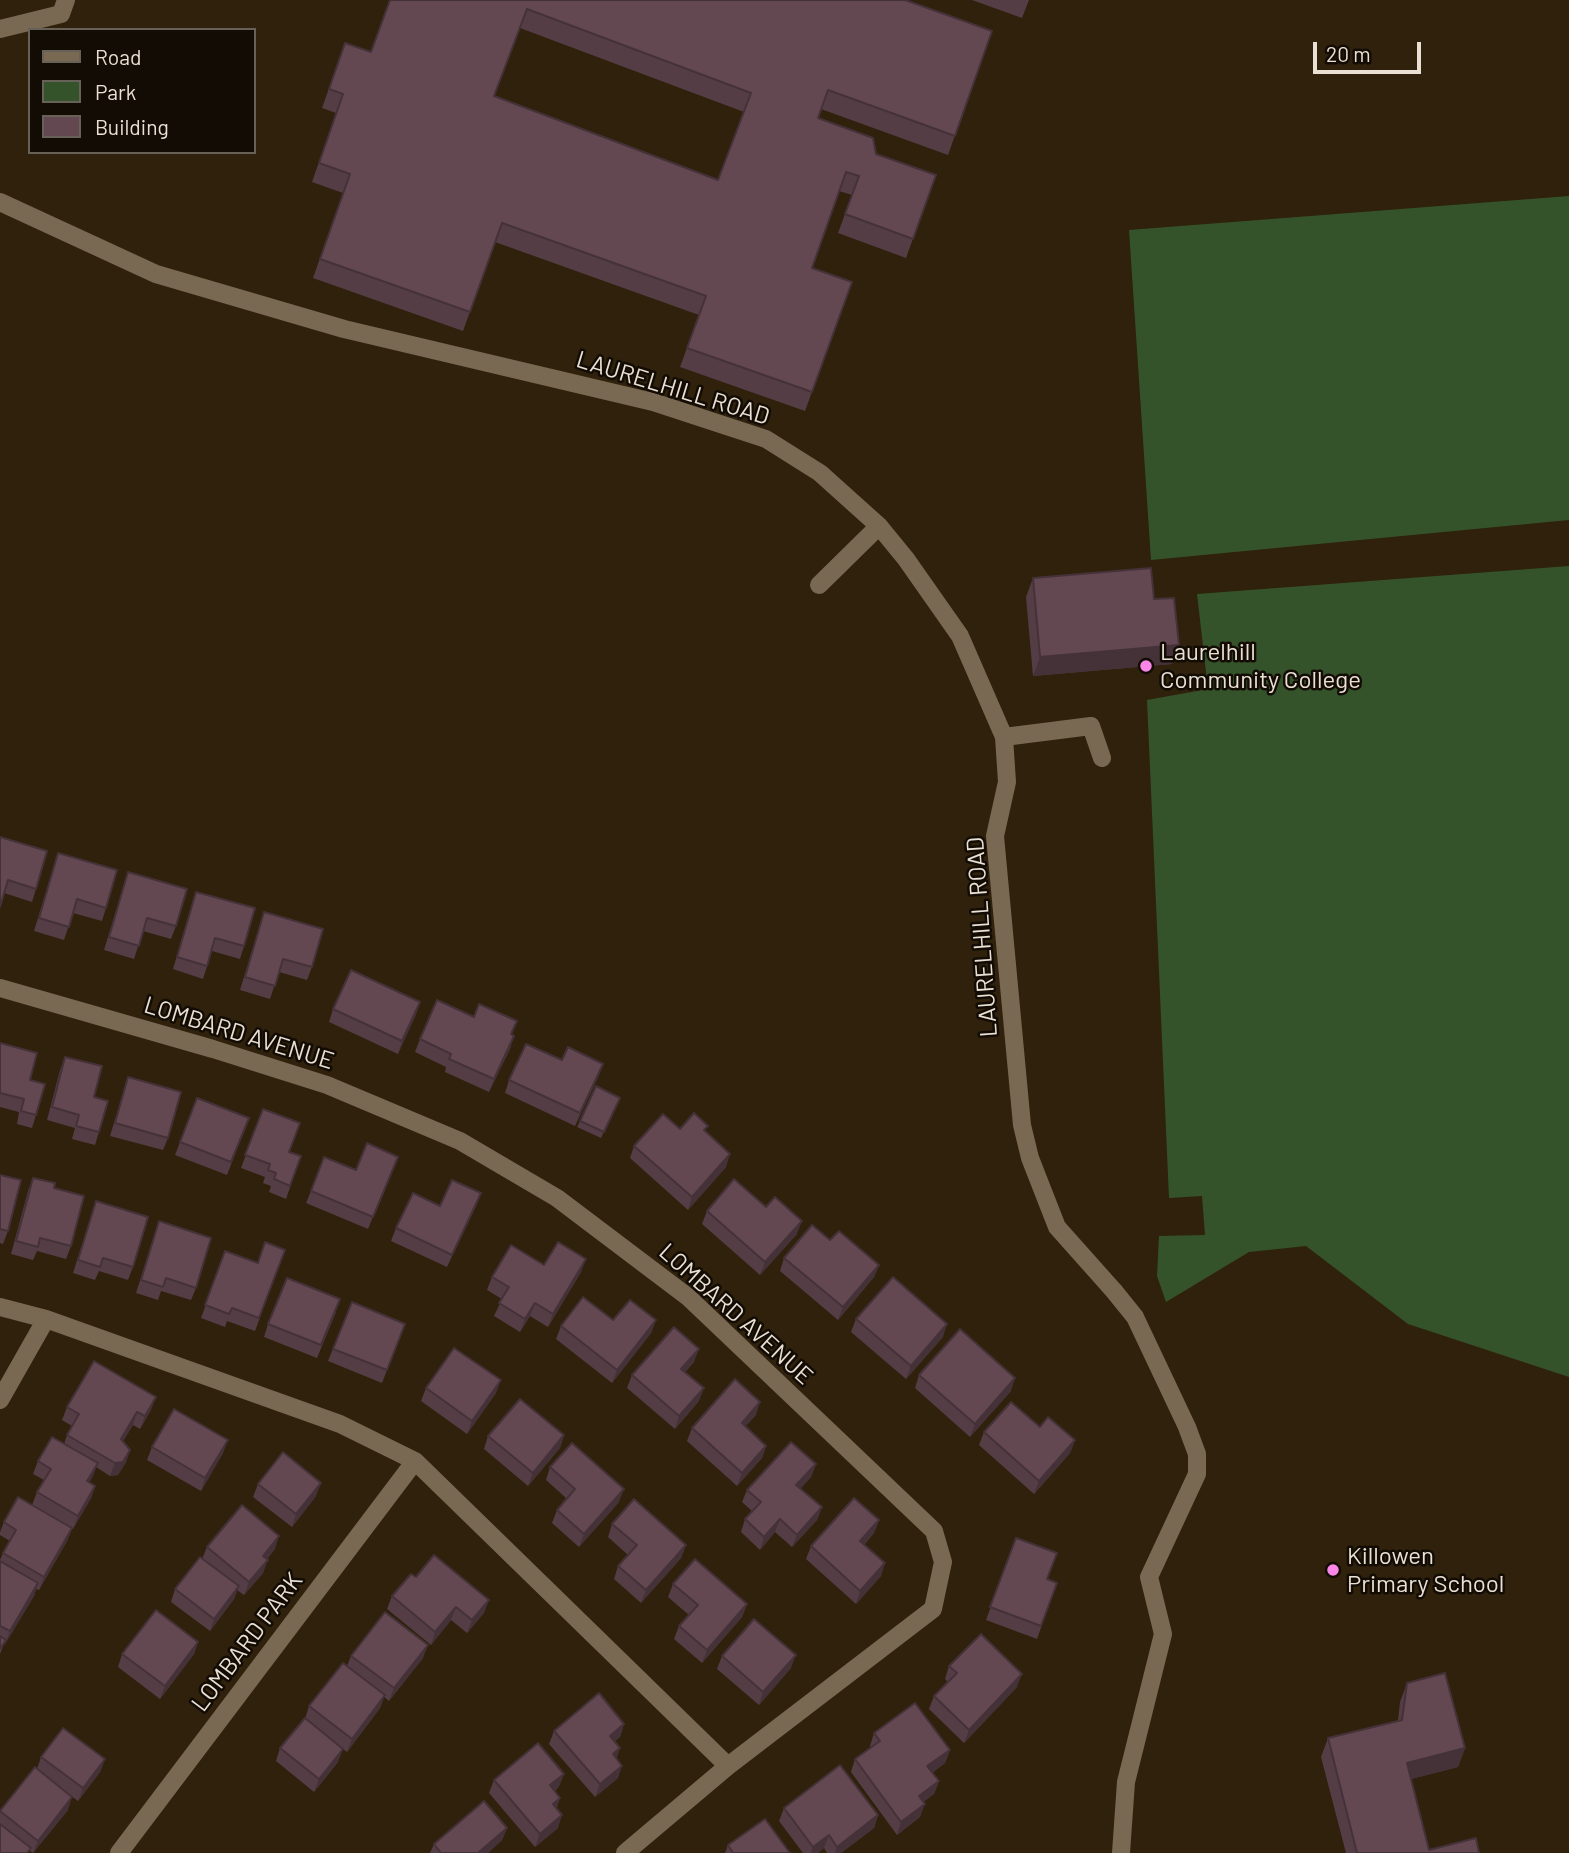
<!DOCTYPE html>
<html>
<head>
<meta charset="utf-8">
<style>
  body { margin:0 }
  #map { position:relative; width:1569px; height:1853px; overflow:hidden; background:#2f210c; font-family:Barlow,sans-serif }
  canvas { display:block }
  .legend { position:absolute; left:28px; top:28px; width:228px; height:126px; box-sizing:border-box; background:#120c05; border:2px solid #686158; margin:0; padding:9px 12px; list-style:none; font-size:21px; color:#eae0d4 }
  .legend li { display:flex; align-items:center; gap:14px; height:35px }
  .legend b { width:35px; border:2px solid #686158 }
  .scale { position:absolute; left:1313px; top:42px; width:108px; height:32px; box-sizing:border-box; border:4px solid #eae0d4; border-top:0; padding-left:9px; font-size:21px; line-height:24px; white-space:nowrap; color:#eae0d4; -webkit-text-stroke:5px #120c05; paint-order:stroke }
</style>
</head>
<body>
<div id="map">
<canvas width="1569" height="1853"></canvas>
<ul class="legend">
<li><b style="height:9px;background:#796952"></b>Road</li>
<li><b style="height:19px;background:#35532a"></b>Park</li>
<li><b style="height:19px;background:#634751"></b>Building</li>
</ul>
<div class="scale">20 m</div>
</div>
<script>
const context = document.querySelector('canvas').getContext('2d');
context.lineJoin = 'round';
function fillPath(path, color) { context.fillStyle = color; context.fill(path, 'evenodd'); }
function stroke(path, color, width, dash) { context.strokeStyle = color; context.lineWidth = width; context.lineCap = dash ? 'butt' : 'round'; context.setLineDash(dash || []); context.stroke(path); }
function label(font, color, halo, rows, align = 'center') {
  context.font = font + ' Barlow,sans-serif'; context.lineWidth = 5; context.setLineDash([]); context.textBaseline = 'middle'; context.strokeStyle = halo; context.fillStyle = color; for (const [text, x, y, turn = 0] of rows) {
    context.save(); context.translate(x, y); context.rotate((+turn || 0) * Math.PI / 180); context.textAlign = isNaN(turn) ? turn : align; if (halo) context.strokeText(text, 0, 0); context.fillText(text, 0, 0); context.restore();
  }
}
fillPath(new Path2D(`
  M1569,196V520L1151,560L1129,230Z
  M1569,566V1377L1408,1324L1306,1246L1249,1252L1166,1302L1157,1276L1159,1236L1205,1235L1202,1196L1169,1198L1147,700L1208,689L1197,594Z`), '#35532a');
stroke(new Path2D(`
  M0,29L61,14L66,0
  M819,585L879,526
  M1004,737L1091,726L1102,758
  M1114,1291L1135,1317L1187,1427L1197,1454V1474L1149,1577L1163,1634L1126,1782L1121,1853`), '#796952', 18);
stroke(new Path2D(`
  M0,202L156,274L344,329L653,402L766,439L820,473L879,526L906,559L960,636L1004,737L1007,782L995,836L1022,1125L1030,1158L1057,1227L1114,1291
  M0,988L213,1049L327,1085L460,1141L557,1198L688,1297L934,1531L943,1562L933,1609L728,1766L625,1853
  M0,1307L46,1319L340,1424L415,1461L728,1766
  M0,1400L46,1319
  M119,1853L415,1461`), '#796952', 18);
fillPath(new Path2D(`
  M390,0L992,31L948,155L821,109L818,118L876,154L936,175L906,258L838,233L852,195L839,191L812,268L852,282L805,411L680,367L699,315L495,242L463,331L313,278L343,193L312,182L336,113L322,108L345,43L371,52ZM520,28L744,112L718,180L494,97Z
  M972,0H1029L1022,18Z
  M1033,578L1154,599L1179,645L1172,664L1033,676L1026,597Z
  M0,837L36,889L32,902L4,893Z
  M58,853L106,908L102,921L73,913L64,940L34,931Z
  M128,872L176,926L171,939L143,931L134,959L104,950Z
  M196,892L244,946L240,959L212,951L203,979L173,969Z
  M264,912L312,967L307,980L279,972L270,999L240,990Z
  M420,1002L398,1054L329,1022L333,1009Z
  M512,1035L510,1049L489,1092L445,1072L446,1067L415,1052L420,1039Z
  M0,1043L36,1115L32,1128L17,1124L19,1112L0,1107Z
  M65,1057L94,1097L99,1132L95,1145L72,1139L75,1128L47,1120L60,1070Z
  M603,1064L598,1077L575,1126L505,1093L509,1080Z
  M128,1077L168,1138L163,1150L110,1136Z
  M197,1098L249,1118L227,1175L175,1155Z
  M617,1104L601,1138L577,1127L580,1121Z
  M263,1109L289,1152L301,1156L286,1199L269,1192L271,1186L263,1183L265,1177L241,1168Z
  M680,1129L706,1132L726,1167L688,1210L630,1158L634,1146Z
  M393,1169L368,1229L306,1203L311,1191L356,1170Z
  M0,1175L8,1231L3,1244L0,1243Z
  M33,1178L54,1188L71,1246L66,1259L37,1251L33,1260L11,1254L28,1191Z
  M481,1193L476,1206L447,1267L391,1241L396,1228L440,1206Z
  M96,1201L133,1267L128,1280L99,1271L95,1280L73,1273Z
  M766,1207L797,1234L760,1275L702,1224L707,1211Z
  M159,1221L196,1288L191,1300L161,1291L158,1300L136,1293Z
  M830,1240L879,1265L874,1277L838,1320L780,1271L784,1258Z
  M285,1250L255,1331L227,1321L225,1327L201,1318L225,1251L258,1263Z
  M544,1265L581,1272L548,1327L530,1316L520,1332L494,1316L502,1299L487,1290L492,1277Z
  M352,1302L405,1324L382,1383L328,1361Z
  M336,1312L317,1358L264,1337L268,1324Z
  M856,1319L943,1337L906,1379L851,1332Z
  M656,1320L651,1333L612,1383L556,1339L561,1326Z
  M694,1362L685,1372L699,1401L675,1429L627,1388L632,1375Z
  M919,1375L1011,1391L970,1437L915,1388Z
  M426,1388L496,1393L467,1434L421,1401Z
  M67,1407L151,1410L140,1429L133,1425L123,1441L130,1450L126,1462L118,1475L110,1476L96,1467L89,1482L95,1486L91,1498L73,1529H72L67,1541L39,1590L36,1589L34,1596L5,1644H4L0,1654V1560L3,1553L10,1541L0,1535V1532L4,1522L32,1505L37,1492L44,1480L33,1474L38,1461L64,1444L67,1435L72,1426L62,1420Z
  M756,1415L745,1426L766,1446L762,1458L737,1486L687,1441L692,1428Z
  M1040,1427L1075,1440L1070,1453L1034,1494L979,1445L984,1432Z
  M564,1435L560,1448L528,1486L484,1449L488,1436Z
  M152,1447L223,1453L201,1491L147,1460Z
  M816,1464L811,1477L800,1489L822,1507L817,1520L792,1547L775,1532L760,1550L741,1532L745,1519L752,1511L742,1502L747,1490Z
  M550,1467L619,1502L579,1547L552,1523L557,1510L566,1498L546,1480Z
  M258,1484L316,1496L292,1527L253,1497Z
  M879,1520L874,1533L864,1545L881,1576L856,1604L806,1559L811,1546Z
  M612,1524L686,1545L681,1558L641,1603L614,1579L618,1566L628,1555L608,1537Z
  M1016,1538L1047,1579L1057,1583L1037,1639L986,1620Z
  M207,1547L275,1549L267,1559L263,1573L244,1595L237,1590L234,1599L210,1631L171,1602L175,1589L202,1559Z
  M673,1584L747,1604L742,1617L702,1663L674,1639L679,1626L689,1615L668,1597Z
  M392,1596L484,1613L467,1633L451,1620L431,1645L387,1609Z
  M198,1642L194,1654L160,1699L118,1667L122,1654Z
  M351,1656L423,1658L389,1701L384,1697L380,1708L347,1752L339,1746L338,1762L314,1792L276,1761L280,1748L305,1719L309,1706L347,1666Z
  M722,1656L791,1668L759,1705L717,1669Z
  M949,1666L1017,1687L964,1743L929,1709L934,1696L948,1682L945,1679Z
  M1407,1683L1465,1748L1458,1767L1411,1779L1429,1850L1479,1853H1346L1321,1757L1328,1738L1398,1721L1400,1702Z
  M624,1724L620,1737L615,1741L618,1778L595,1797L549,1744L554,1731Z
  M874,1733L950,1750L945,1763L932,1773L939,1781L934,1794L923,1802L920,1817L897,1835L851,1772L855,1759L871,1748L870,1746Z
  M41,1757L105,1759L100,1772L78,1801L66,1792L68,1810L33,1853L30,1851L0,1853V1811L37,1769Z
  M564,1774L559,1786L555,1791L558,1828L535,1847L489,1793L494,1780Z
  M784,1808L878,1815L874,1828L841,1853H827L824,1848L818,1853H803L779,1821Z
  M507,1828L502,1840L488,1853H430L434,1844Z
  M728,1845L790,1853H725Z`), '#553d46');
fillPath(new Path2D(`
  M1179,645L1172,664L1033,676L1040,657Z
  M420,1002L416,1015L398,1054L402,1041Z
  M514,1036L510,1049L489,1092L494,1079Z
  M603,1064L598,1077L575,1126L580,1113Z
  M730,1154L726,1167L688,1210L692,1197Z
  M481,1193L476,1206L447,1267L452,1255Z
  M802,1221L797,1234L760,1275L765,1262Z
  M586,1259L581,1272L548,1327L553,1314Z
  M879,1265L874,1277L838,1320L843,1307Z
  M535,1303L530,1316L520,1332L525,1319Z
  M656,1320L651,1333L612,1383L617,1370Z
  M947,1324L943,1337L906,1379L911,1366Z
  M699,1349L694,1362L677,1382L681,1369Z
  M1015,1378L1011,1391L970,1437L975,1424Z
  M501,1380L496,1393L467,1434L472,1421Z
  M704,1388L699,1401L675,1429L679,1416Z
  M156,1397L151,1410L140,1429L145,1416Z
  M760,1402L756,1415L737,1436L742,1423Z
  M137,1412L133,1425L117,1451L121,1439Z
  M564,1435L560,1448L528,1486L533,1473Z
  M228,1440L223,1453L201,1491L205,1478Z
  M1075,1440L1070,1453L1034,1494L1039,1481Z
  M766,1446L762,1458L737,1486L742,1473Z
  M130,1450L126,1462L118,1475L110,1476L115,1463Z
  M98,1463L93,1476L83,1494L87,1481Z
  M816,1464L811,1477L792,1498L796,1485Z
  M321,1483L316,1496L292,1527L296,1514Z
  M95,1486L91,1498L73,1529L78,1516Z
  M624,1489L619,1502L579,1547L584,1534Z
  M822,1507L817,1520L792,1547L797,1535Z
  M780,1519L775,1532L760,1550L764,1537Z
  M879,1520L874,1533L855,1554L860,1541Z
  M72,1528L67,1541L39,1590L44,1577Z
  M279,1536L275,1549L259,1569L263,1556Z
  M686,1545L681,1558L641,1603L646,1590Z
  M268,1560L263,1573L244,1595L249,1582Z
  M885,1563L881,1576L856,1604L860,1591Z
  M38,1583L34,1596L5,1644L10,1631Z
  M239,1586L234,1599L210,1631L214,1619Z
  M489,1600L484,1613L467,1633L472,1620Z
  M747,1604L742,1617L702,1663L707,1650Z
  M456,1607L451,1620L431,1645L435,1632Z
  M198,1642L194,1654L160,1699L165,1686Z
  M428,1645L423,1658L389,1701L394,1688Z
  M796,1655L791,1668L759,1705L763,1692Z
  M1022,1674L1017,1687L964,1743L969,1730Z
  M385,1695L380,1708L347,1752L352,1739Z
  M624,1724L620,1737L606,1749L610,1736Z
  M620,1748L616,1761L613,1754Z
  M1465,1748L1458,1767L1400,1782L1407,1763Z
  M343,1749L338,1762L314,1792L319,1779Z
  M950,1750L945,1763L923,1779L927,1766Z
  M105,1759L100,1772L78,1801L83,1788Z
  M622,1766L618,1778L595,1797L600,1784Z
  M564,1774L559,1786L546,1798L550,1785Z
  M939,1781L934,1794L914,1809L919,1796Z
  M72,1797L68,1810L33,1853L38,1841Z
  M560,1798L556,1811L553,1804Z
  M925,1804L920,1817L897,1835L901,1822Z
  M562,1815L558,1828L535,1847L540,1834Z
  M878,1815L874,1828L841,1853H835L837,1847Z
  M507,1828L502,1840L488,1853H478Z
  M829,1835L824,1848L818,1853H811L813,1847Z`), '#453239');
const building = new Path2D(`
  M390,0H905L992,31L955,136L828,90L818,118L873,138L876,154L936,175L913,239L845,214L859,176L846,172L812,268L852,282L812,392L687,348L706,296L502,223L470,312L320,259L350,174L319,163L343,94L329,89L345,43L371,52ZM527,9L751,93L718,180L494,96Z
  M1151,568L1154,599L1174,598L1179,645L1040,657L1033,578Z
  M0,837L47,851L36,889L8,880L0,907Z
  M58,853L117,870L106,908L77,899L69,927L39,918Z
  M128,872L187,889L176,926L147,918L139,946L109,937Z
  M196,892L255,908L244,946L215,938L207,966L177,957Z
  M264,912L323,929L312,967L283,959L275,986L245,977Z
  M351,970L420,1002L402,1041L333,1009Z
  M437,1000L474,1017L479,1004L517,1021L511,1034L514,1036L494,1079L449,1059L451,1054L420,1039Z
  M0,1043L37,1053L30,1080L45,1084L36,1115L21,1111L24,1099L0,1093Z
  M526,1044L562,1060L568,1047L603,1064L580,1113L509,1080Z
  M65,1057L102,1066L94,1097L108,1101L99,1132L76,1126L79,1115L52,1107Z
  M128,1077L181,1092L168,1138L115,1123Z
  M596,1086L620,1098L604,1132L580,1121Z
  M197,1098L249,1118L231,1162L180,1142Z
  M263,1109L300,1123L289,1152L301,1156L290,1186L274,1179L276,1173L268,1170L270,1164L245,1155Z
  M694,1113L708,1126L704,1130L730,1154L692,1197L634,1146L663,1114L680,1129Z
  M367,1143L398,1157L373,1217L311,1191L324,1157L356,1170Z
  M0,1175L21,1180L8,1231L0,1229Z
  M33,1178L55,1183L54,1188L84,1196L71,1246L40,1238L38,1247L16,1241Z
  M734,1179L766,1207L775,1197L802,1221L765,1262L707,1211Z
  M452,1180L481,1193L452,1255L396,1228L413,1193L440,1206Z
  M96,1201L148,1217L133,1267L103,1258L100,1267L78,1260Z
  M159,1221L211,1238L196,1288L166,1278L163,1287L141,1280Z
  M812,1225L830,1240L839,1231L879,1265L843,1307L784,1258Z
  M265,1242L285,1250L259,1318L232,1308L229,1314L205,1305L225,1251L258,1263Z
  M558,1242L586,1259L553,1314L535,1303L525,1319L499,1303L509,1287L492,1277L511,1245L544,1265Z
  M893,1277L947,1324L911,1366L856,1319Z
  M287,1278L340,1299L321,1345L268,1324Z
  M583,1297L613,1320L630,1300L656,1320L617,1370L561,1326Z
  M352,1302L405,1324L387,1370L333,1349Z
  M674,1327L699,1349L681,1369L704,1388L679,1416L632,1375Z
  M960,1329L1015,1378L975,1424L919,1375Z
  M454,1348L501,1380L472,1421L426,1388Z
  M94,1361L156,1397L145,1416L137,1412L121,1439L130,1450L123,1462L115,1463L67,1435L79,1414L67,1407Z
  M735,1379L760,1402L742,1423L766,1446L742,1473L692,1428Z
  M520,1399L564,1435L533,1473L488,1436Z
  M1011,1402L1040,1427L1048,1417L1075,1440L1039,1481L984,1432Z
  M174,1409L228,1440L205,1478L152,1447Z
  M52,1437L98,1463L87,1481L95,1486L78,1516L37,1492L51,1469L38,1461Z
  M791,1442L816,1464L796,1485L822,1507L797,1535L780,1519L764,1537L745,1519L761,1502L747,1490Z
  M572,1443L624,1489L584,1534L557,1510L575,1489L550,1467Z
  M283,1452L321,1483L296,1514L258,1484Z
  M18,1497L72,1528L44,1577L3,1553L16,1530L4,1522Z
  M854,1498L879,1520L860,1541L885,1563L860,1591L811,1546Z
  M634,1499L686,1545L646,1590L618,1566L637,1545L612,1524Z
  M242,1505L279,1536L263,1556L268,1560L249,1582L207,1547Z
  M1016,1538L1057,1553L1047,1579L1057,1583L1041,1626L990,1607Z
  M434,1555L489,1600L472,1620L456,1607L435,1632L392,1596L411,1574L416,1577Z
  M200,1557L239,1586L214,1619L175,1589Z
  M695,1559L747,1604L707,1650L679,1626L698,1605L673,1584Z
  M0,1561L38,1583L10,1631L0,1626Z
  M156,1610L198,1642L165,1686L122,1654Z
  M385,1612L428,1645L394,1688L351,1656Z
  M754,1619L796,1655L763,1692L722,1656Z
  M981,1634L1022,1674L969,1730L934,1696L957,1673L949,1666Z
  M0,1636L6,1640L0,1649Z
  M343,1663L385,1695L352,1739L309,1706Z
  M1445,1673L1465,1748L1407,1763L1429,1850L1476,1838L1479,1853H1357L1328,1738L1402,1720L1407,1683Z
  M599,1693L624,1724L610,1736L620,1748L613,1754L622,1766L600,1784L554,1731Z
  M915,1703L950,1750L927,1766L939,1781L919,1796L925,1804L901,1822L855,1759L880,1741L874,1733Z
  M305,1718L343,1749L319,1779L280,1748Z
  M63,1728L105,1759L83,1788L41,1757Z
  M538,1743L564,1774L550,1785L560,1798L553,1804L562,1815L540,1834L494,1780Z
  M840,1765L878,1815L837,1847L829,1835L813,1847L784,1808Z
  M35,1767L72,1797L38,1841L0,1811Z
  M484,1801L507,1828L479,1852L480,1853H441L434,1844Z
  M765,1819L790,1853H733L728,1845Z
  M0,1824L31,1848L27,1853H0Z`);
fillPath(building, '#634751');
stroke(building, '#453239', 2);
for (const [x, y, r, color] of [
  [1146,666,7,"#fa87e7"],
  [1333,1570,7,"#fa87e7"]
]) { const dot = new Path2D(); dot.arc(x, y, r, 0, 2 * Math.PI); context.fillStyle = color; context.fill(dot); stroke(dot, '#120c05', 2.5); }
label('24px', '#eae0d4', '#120c05', [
  ["LAURELHILL ROAD",673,388,17],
  ["LAURELHILL ROAD",982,937,-94],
  ["LOMBARD AVENUE",239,1033,17],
  ["LOMBARD AVENUE",736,1314,42],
  ["LOMBARD PARK",247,1642,-53]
]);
label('24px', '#eae0d4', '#120c05', [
  ["Laurelhill",1160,652],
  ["Community College",1160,680],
  ["Killowen",1347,1556],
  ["Primary School",1347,1584]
], 'left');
</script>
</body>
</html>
